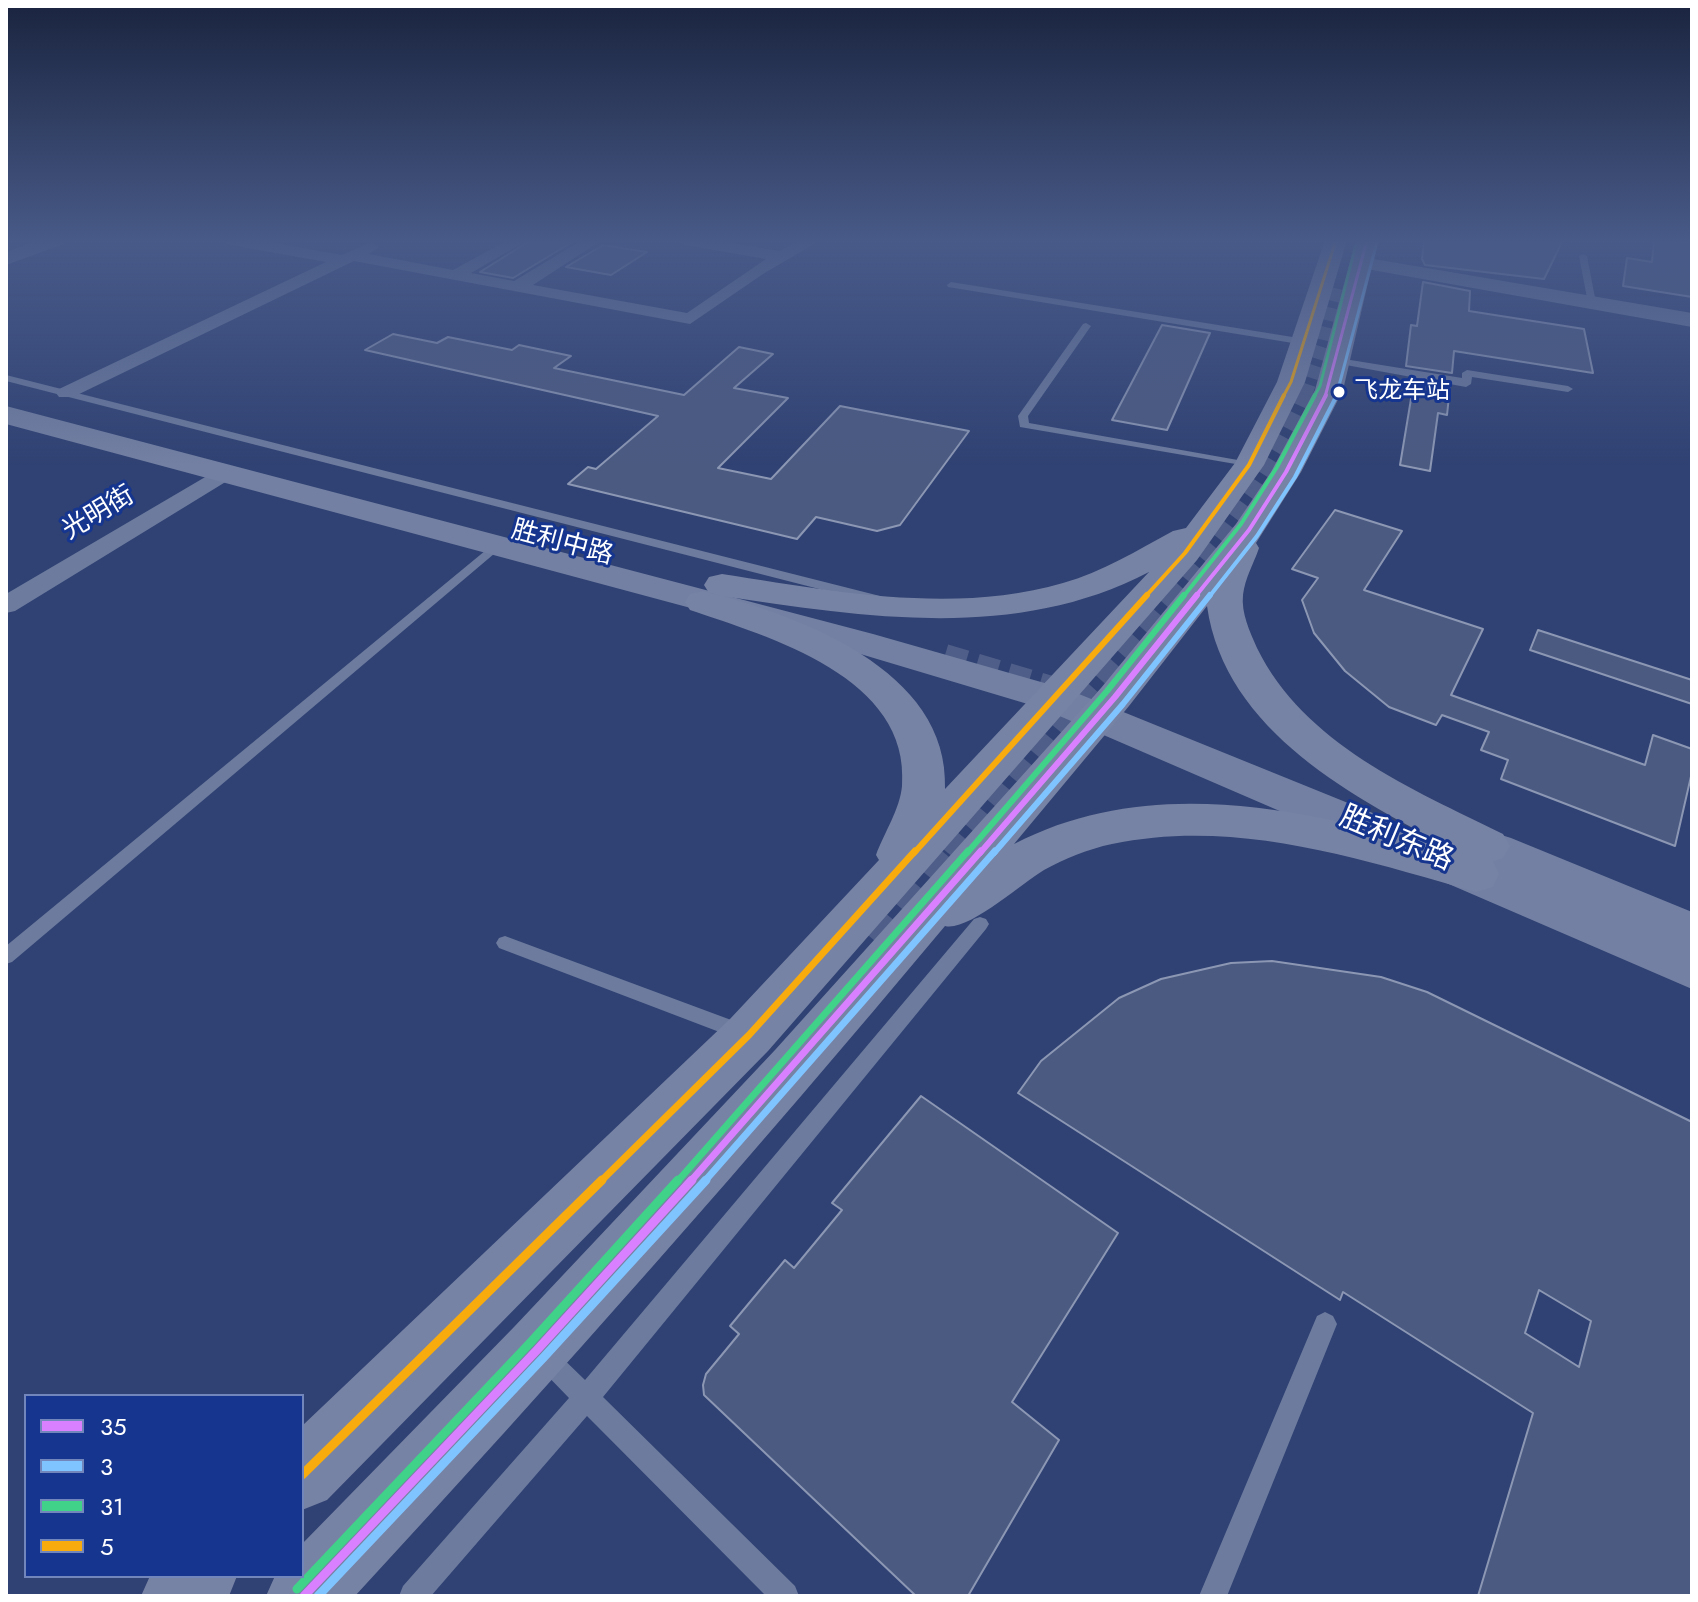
<!DOCTYPE html>
<html>
<head>
<meta charset="utf-8">
<style>
  body { margin:0 }
  #map { position:relative; width:1698px; height:1602px; overflow:hidden; background:#304273; font-family:Jost,sans-serif }
  canvas { display:block }
  .frame { position:absolute; inset:0; border:8px solid #fff; pointer-events:none }
  .legend { position:absolute; left:24px; top:1394px; width:280px; height:184px; box-sizing:border-box; background:#15358e; border:2px solid #7386bb; margin:0; padding:10px 14px; list-style:none; font-size:24px; color:#fff }
  .legend li { display:flex; align-items:center; gap:16px; height:40px }
  .legend b { width:40px; border:2px solid #7386bb }
</style>
</head>
<body>
<div id="map">
<canvas width="1698" height="1602"></canvas>
<div class="frame"></div>
<ul class="legend">
<li><b style="height:10px;background:#d880ff"></b>35</li>
<li><b style="height:10px;background:#80c4ff"></b>3</li>
<li><b style="height:10px;background:#40d288"></b>31</li>
<li><b style="height:10px;background:#f8ab0d"></b>5</li>
</ul>
</div>
<script>
const context = document.querySelector('canvas').getContext('2d');
context.lineJoin = 'round';
function fillPath(path, color) { context.fillStyle = color; context.fill(path, 'evenodd'); }
function stroke(path, color, width, dash) { context.strokeStyle = color; context.lineWidth = width; context.lineCap = dash ? 'butt' : 'round'; context.setLineDash(dash || []); context.stroke(path); }
function label(font, color, halo, rows, align = 'center') {
  context.font = font + ' Jost,"Noto Sans SC",sans-serif'; context.lineWidth = 6; context.setLineDash([]); context.textBaseline = 'middle'; context.strokeStyle = halo; context.fillStyle = color; for (const [text, x, y, turn = 0] of rows) {
    context.save(); context.translate(x, y); context.rotate((+turn || 0) * Math.PI / 180); context.textAlign = isNaN(turn) ? turn : align; if (halo) context.strokeText(text, 0, 0); context.fillText(text, 0, 0); context.restore();
  }
}
const building = new Path2D(`
  M531,240L574,241L513,278L480,272Z
  M1424,240H1563L1544,279L1425,265L1422,259Z
  M1654,240L1692,243V297L1623,286L1627,258L1652,262Z
  M603,245L647,252L611,275L566,267Z
  M1423,282L1470,291L1469,311L1584,329L1593,373L1454,351L1452,373L1406,366L1411,325L1417,326Z
  M1162,325L1210,333L1167,430L1112,420Z
  M393,334L437,343L448,337L512,350L519,345L571,356L554,368L684,395L739,347L773,354L734,388L788,398L718,468L771,479L840,406L969,431L900,525L877,531L816,517L797,539L568,484L588,467L596,469L658,416L365,350Z
  M1414,381L1450,387L1447,415L1438,413L1430,471L1400,465Z
  M1335,510L1402,531L1364,590L1483,629L1451,695L1645,765L1653,735L1692,749V772L1675,846L1501,779L1508,760L1481,750L1489,732L1442,715L1436,725L1389,707L1345,671L1314,633L1302,600L1318,578L1292,569Z
  M1538,630L1692,680V704L1530,650Z
  M1272,961L1381,977L1427,992L1692,1122V1596H1478L1533,1413L1343,1292L1340,1300L1018,1093L1041,1061L1119,998L1161,979L1231,963ZM1539,1290L1591,1321L1579,1367L1525,1333Z
  M921,1096L1118,1233L1012,1402L1059,1440L968,1596H916L704,1395L703,1385L706,1374L739,1334L730,1326L785,1260L794,1268L842,1210L832,1203Z`);
fillPath(building, '#4b5a81');
stroke(building, '#8c97b4', 2);
stroke(new Path2D(`
  M1305,397L1322,346L1336,287`), '#4f5e88', 13, [13, 7]);
stroke(new Path2D(`
  M1167,597C1221,536 1274,471 1306,395`), '#4f5e88', 17, [17, 9]);
stroke(new Path2D(`
  M945,655L1055,688
  M948,853L1078,697L1169,595`), '#4f5e88', 22, [22, 11]);
stroke(new Path2D(`
  M875,941L950,851`), '#4f5e88', 28, [28, 14]);
fillPath(new Path2D(`
  M1583,254L1587,256L1596,303L1592,306L1588,303L1579,256Z
  M951,282L1305,339L1310,342L1305,345L948,287L947,285Z
  M1086,323L1091,326L1028,416L1029,423L1249,462L1253,463V467L1020,427L1018,416L1083,324Z
  M1338,358L1462,378V373L1467,370L1568,386L1573,389L1568,392L1472,377L1471,384L1466,387L1335,363L1333,361Z
  M6,375L880,596L882,599L880,602H870L6,381Z
  M497,541L503,545L501,548L12,962L6,964V946Z
  M980,917L986,919L989,924L986,929L603,1397L795,1586L799,1596H766L587,1416L431,1596H399L403,1586L569,1398L536,1364L532,1356L536,1348L544,1344L552,1348L585,1380L974,919Z
  M505,936L750,1027L753,1033L750,1039L743,1041L499,948L496,943L499,938Z
  M1325,1312L1333,1316L1337,1324L1227,1596H1199L1317,1316Z`), '#6c7b9e');
fillPath(new Path2D(`
  M222,240H259L342,255L371,242L379,247L369,254L453,270L508,240H528L471,273L514,281L582,240H602L533,285L687,313L766,259L684,245L676,240H715L780,251L800,240H821L763,274L690,324L354,261L73,397H59L56,393L59,389L326,262L230,245Z
  M224,466L232,468L235,473L232,478L15,611L6,613V594Z`), '#6c7b9e');
fillPath(new Path2D(`
  M38,240H67L64,244L6,265V252Z
  M1362,257L1692,313V327L1355,267L1352,263L1355,259Z`), '#6c7b9e');
fillPath(new Path2D(`
  M6,406L873,634L1069,690L1474,854L1472,850L1479,838L1495,833L1511,838L1692,912V989L1041,708L847,650L6,424Z`), '#7380a3');
fillPath(new Path2D(`
  M1325,240H1347L1305,382L1264,465L1197,560L768,1051L327,1500L302,1510V1426L730,1019L879,860L876,855C884,833 900,809 902,786C911,677 769,637 690,610L685,602L690,594L703,591C797,615 950,669 945,789L1149,572C1015,642 865,617 722,596L709,593L704,585L709,577L722,574C832,591 953,615 1063,583C1102,572 1138,550 1173,531L1186,528L1235,463L1277,382Z
  M1356,240H1378L1343,390L1301,472L1256,543L1259,548C1254,563 1245,578 1243,595C1241,613 1250,632 1257,648C1304,744 1412,789 1503,834L1510,846L1503,858L1493,861L1499,874L1493,887L1476,892C1358,858 1235,818 1112,844C1088,849 1064,859 1044,870C1022,883 968,932 945,926C754,1155 557,1377 355,1596H266L275,1576H302V1544L514,1327L775,1050L1101,688L1236,524L1271,472L1315,390ZM1207,606C1225,732 1356,799 1457,851C1312,812 1155,771 1014,844L1129,706Z
  M150,1576H237L229,1596H141Z`), '#7783a5');
stroke(new Path2D(`
  M1325,397L1367,240`), '#d880ff', 3);
stroke(new Path2D(`
  M1195,597L1249,530L1286,472L1326,395`), '#d880ff', 4);
stroke(new Path2D(`
  M980,853L1115,697L1197,595`), '#d880ff', 6);
stroke(new Path2D(`
  M690,1182L981,851`), '#d880ff', 7);
stroke(new Path2D(`
  M304,1596L537,1350L692,1180`), '#d880ff', 9);
stroke(new Path2D(`
  M1336,397L1377,242`), '#80c4ff', 3);
stroke(new Path2D(`
  M1209,597L1257,536L1295,477L1337,395`), '#80c4ff', 4);
stroke(new Path2D(`
  M994,853L1123,704L1210,595`), '#80c4ff', 6);
stroke(new Path2D(`
  M704,1182L995,851`), '#80c4ff', 7);
stroke(new Path2D(`
  M318,1596L544,1357L706,1180`), '#80c4ff', 9);
stroke(new Path2D(`
  M1314,397L1320,386L1357,240`), '#40d288', 3);
stroke(new Path2D(`
  M1183,597L1241,524L1277,467L1315,395`), '#40d288', 4);
stroke(new Path2D(`
  M967,853L1107,691L1184,595`), '#40d288', 6);
stroke(new Path2D(`
  M677,1182L968,851`), '#40d288', 7);
stroke(new Path2D(`
  M297,1589L530,1343L678,1180`), '#40d288', 9);
stroke(new Path2D(`
  M1283,397L1291,382L1336,240`), '#f8ab0d', 3);
stroke(new Path2D(`
  M1145,597L1185,553L1249,465L1284,395`), '#f8ab0d', 4);
stroke(new Path2D(`
  M914,853L1147,595`), '#f8ab0d', 6);
stroke(new Path2D(`
  M600,1182L749,1035L915,851`), '#f8ab0d', 7);
stroke(new Path2D(`
  M302,1475L602,1180`), '#f8ab0d', 9);
const sky = context.createLinearGradient(0, 0, 0, 465);
sky.addColorStop(0, '#1a243f');
sky.addColorStop(0.52, '#485a88');
sky.addColorStop(1, '#485a8800');
context.fillStyle = sky;
context.fillRect(0, 0, 1698, 465);
for (const [x, y, r, color] of [
  [1339,392,7,"#fff"]
]) { const dot = new Path2D(); dot.arc(x, y, r, 0, 2 * Math.PI); context.fillStyle = color; context.fill(dot); stroke(dot, '#15358e', 3); }
label('24px', '#fff', '#15358e', [
  ["飞龙车站",1354,392]
], 'left');
label('26px', '#fff', '#15358e', [
  ["光明街",99,514,-31],
  ["胜利中路",562,544,15]
]);
label('30px', '#fff', '#15358e', [
  ["胜利东路",1396,840,23]
]);
</script>
</body>
</html>
